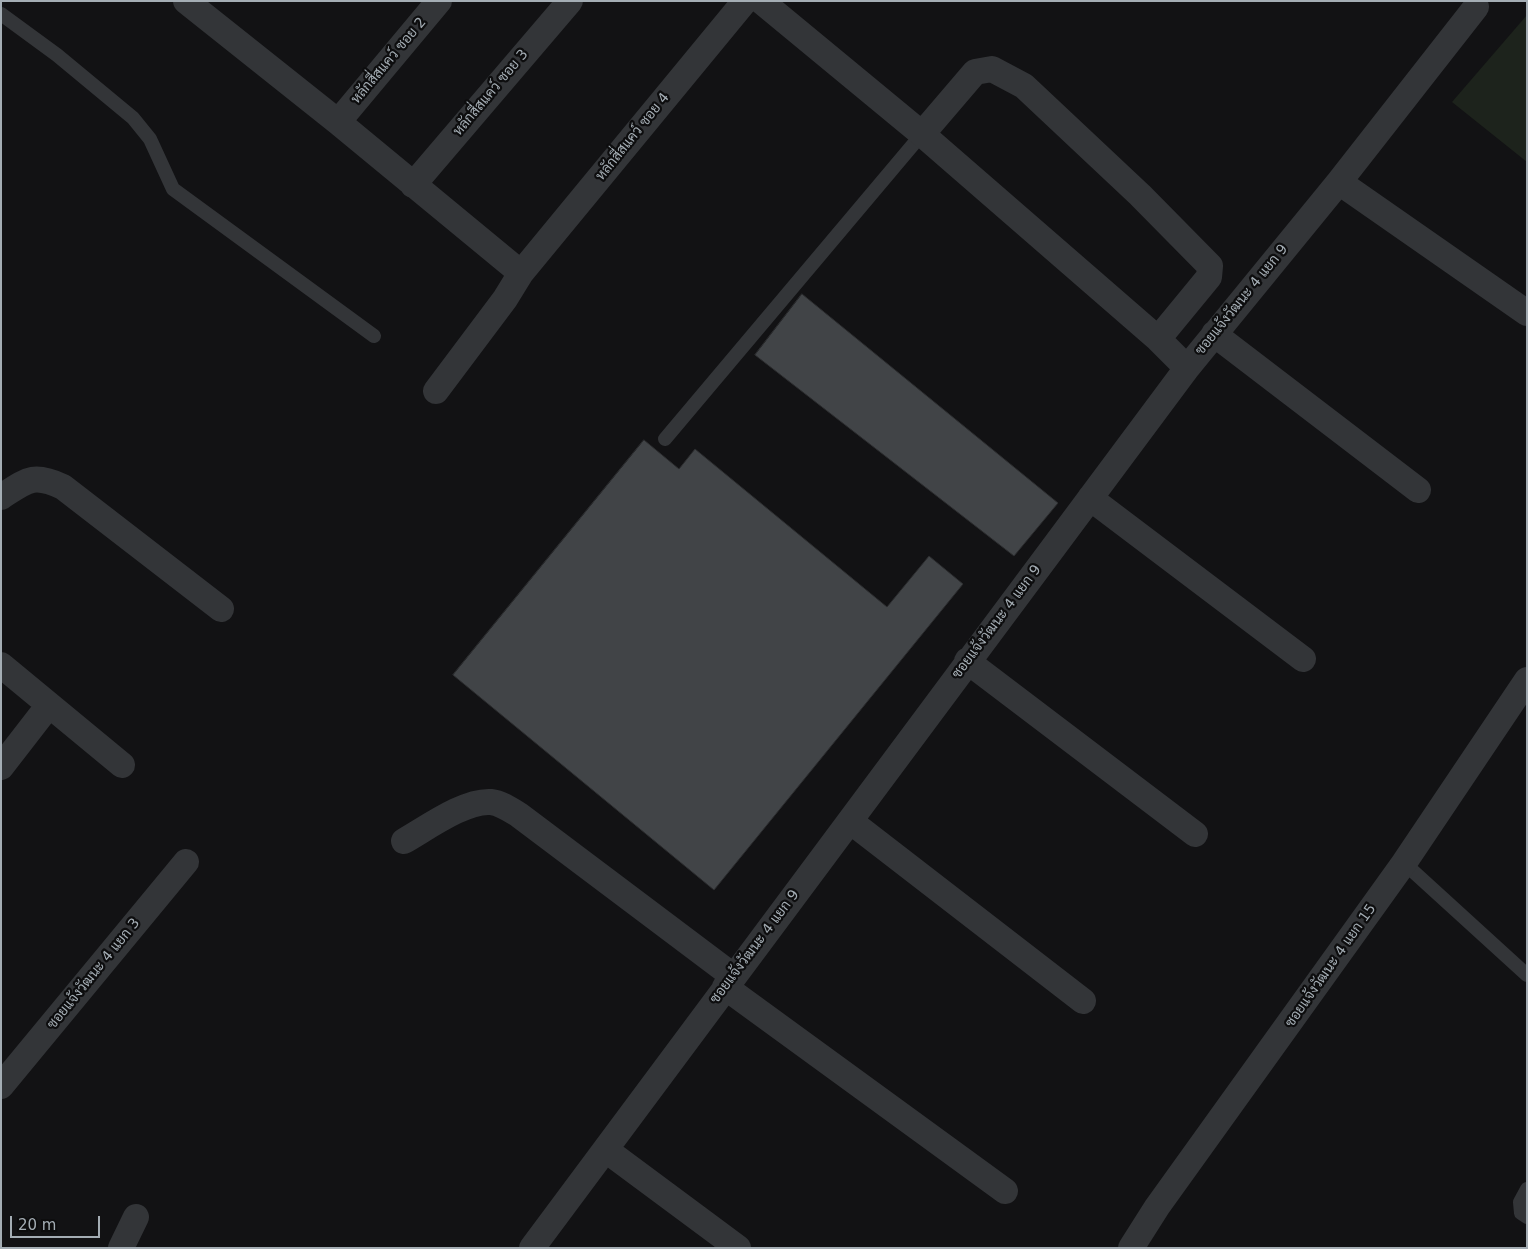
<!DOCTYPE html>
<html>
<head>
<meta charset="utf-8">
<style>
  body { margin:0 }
  #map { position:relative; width:1528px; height:1249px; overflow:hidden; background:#121214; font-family:"DejaVu Sans",sans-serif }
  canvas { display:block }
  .frame { position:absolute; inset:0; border:2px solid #a4adb4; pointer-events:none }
  .scale { position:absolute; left:10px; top:1216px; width:90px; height:22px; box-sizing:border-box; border:2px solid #a4adb4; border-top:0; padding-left:6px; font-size:15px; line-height:18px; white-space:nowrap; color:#a4adb4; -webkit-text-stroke:4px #0d0d0e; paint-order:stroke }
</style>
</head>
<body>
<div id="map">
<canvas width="1528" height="1249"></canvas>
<div class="frame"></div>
<div class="scale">20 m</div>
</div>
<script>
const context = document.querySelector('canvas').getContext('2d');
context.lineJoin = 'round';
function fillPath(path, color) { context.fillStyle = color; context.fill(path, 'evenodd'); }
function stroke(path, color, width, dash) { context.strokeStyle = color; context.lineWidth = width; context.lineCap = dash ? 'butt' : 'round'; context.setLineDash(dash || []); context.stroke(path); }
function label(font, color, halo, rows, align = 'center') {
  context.font = font + ' "DejaVu Sans",Sarabun,sans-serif'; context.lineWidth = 4.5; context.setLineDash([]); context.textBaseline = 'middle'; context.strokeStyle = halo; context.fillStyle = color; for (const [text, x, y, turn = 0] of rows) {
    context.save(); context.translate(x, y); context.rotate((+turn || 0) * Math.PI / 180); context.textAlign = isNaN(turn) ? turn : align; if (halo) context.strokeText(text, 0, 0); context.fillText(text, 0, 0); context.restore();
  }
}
fillPath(new Path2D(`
  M1527,15V162L1452,102Z`), '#1d231c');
const building = new Path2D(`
  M802,294L1058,503L1014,556L755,355Z
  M644,440L679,469L695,449L887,607L929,556L963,584L714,890L453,675Z`);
fillPath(building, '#414447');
stroke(building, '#2c2d2f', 1);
stroke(new Path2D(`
  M1,14L57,55L133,118L150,139L173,189L374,336
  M665,439L922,134
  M1404,863L1527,975
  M1527,1189L1520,1202L1521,1213L1527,1217`), '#333538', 14);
stroke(new Path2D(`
  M186,1L338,122L521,273
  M761,1L922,134L1158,339L1187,368
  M338,122L439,1
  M922,134L975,72L992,69L1024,86L1140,195L1210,266L1209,277L1158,339
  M1339,182L1527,313
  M413,185L570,1
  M1214,334L1418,490
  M436,391L505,299L521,273L745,1
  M1,497C27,480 33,473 63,487L221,609
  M1090,498L1303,659
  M967,661L1195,834
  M1,665L122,765
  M1,767L49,705
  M850,821L1083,1001
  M404,841C427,828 465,800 491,802C501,803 511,810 519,815L733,976
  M725,987L1005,1191
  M1,1086L186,862
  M606,1150L738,1248
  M121,1248L136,1217
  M532,1248L1187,368L1339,182L1476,7
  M1131,1248L1157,1207L1404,863L1527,680`), '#333538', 26);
label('14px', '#a4adb4', '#0d0d0e', [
  ["หลักสี่สแคว์ ซอย 2",389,61,-50],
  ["หลักสี่สแคว์ ซอย 3",491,93,-50],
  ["หลักสี่สแคว์ ซอย 4",633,137,-51],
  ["ซอยแจ้งวัฒนะ 4 แยก 9",1242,300,-51],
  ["ซอยแจ้งวัฒนะ 4 แยก 9",997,622,-53],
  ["ซอยแจ้งวัฒนะ 4 แยก 9",755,947,-53],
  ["ซอยแจ้งวัฒนะ 4 แยก 15",1331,966,-55],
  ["ซอยแจ้งวัฒนะ 4 แยก 3",94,974,-51]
]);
</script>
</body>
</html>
